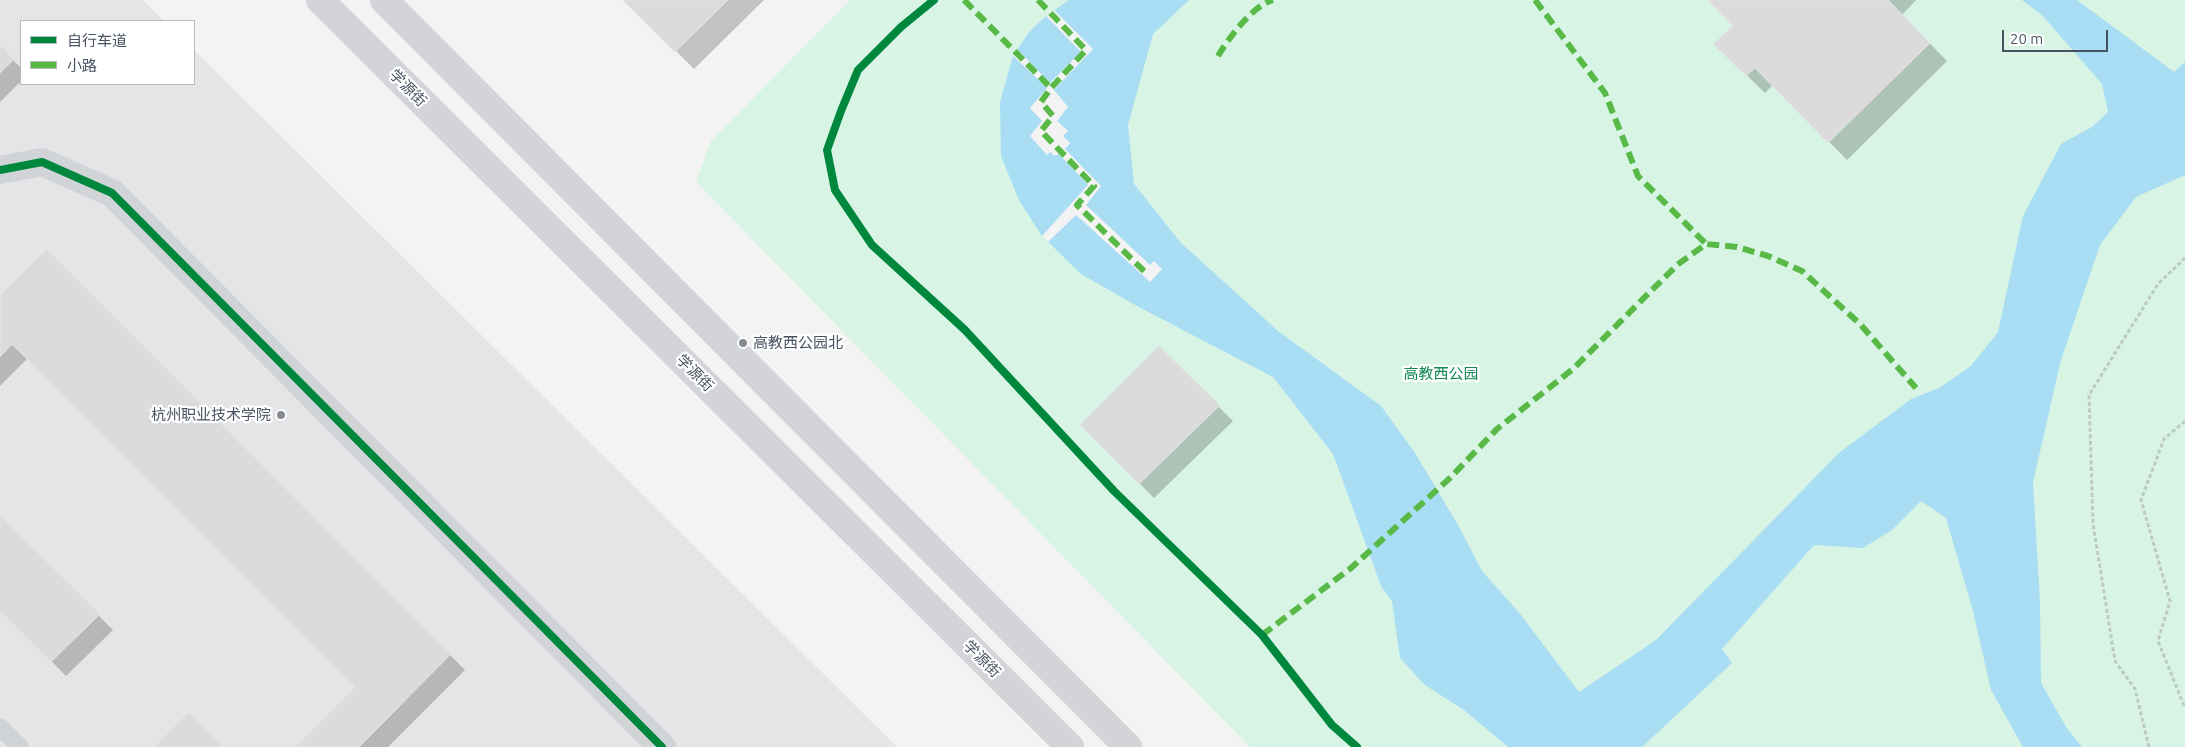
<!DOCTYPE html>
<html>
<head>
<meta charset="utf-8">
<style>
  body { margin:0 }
  #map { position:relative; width:2185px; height:747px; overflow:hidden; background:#f4f3f3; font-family:Ubuntu,"Noto Sans SC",sans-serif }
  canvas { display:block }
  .legend { position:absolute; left:20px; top:20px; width:175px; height:65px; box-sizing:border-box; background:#fff; border:1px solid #b6bac0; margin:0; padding:6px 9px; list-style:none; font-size:15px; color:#485362 }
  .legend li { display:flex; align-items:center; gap:10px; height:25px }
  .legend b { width:25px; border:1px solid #b6bac0 }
  .scale { position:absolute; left:2002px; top:30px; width:106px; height:22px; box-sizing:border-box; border:2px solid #485362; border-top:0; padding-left:6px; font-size:15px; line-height:18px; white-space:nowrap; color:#485362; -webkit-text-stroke:4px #fff; paint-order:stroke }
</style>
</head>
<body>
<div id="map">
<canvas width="2185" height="747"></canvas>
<ul class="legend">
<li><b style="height:6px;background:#00873e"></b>自行车道</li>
<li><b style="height:6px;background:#58b947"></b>小路</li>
</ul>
<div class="scale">20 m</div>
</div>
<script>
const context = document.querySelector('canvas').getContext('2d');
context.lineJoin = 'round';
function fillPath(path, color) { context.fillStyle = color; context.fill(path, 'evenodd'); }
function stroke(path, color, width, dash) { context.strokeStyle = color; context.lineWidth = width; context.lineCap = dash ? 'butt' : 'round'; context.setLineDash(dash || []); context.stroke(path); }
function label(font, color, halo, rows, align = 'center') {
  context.font = font + ' Ubuntu,"Noto Sans SC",sans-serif'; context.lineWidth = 4.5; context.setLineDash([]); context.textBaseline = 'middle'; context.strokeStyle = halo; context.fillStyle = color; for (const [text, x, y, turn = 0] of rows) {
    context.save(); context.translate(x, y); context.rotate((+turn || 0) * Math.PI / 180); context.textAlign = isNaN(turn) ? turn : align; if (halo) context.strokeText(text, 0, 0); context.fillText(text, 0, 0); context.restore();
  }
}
fillPath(new Path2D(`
  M0,0H143L164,21H21V84H194V50L897,747H0Z`), '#e5e4e6');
fillPath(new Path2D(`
  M850,0H2185V747H1250L696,182L711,141Z`), '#d7f4e4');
fillPath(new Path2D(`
  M1069,0H1189L1153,34L1128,125L1134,184L1181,243L1278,331L1381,406L1415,453L1458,525L1482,571L1521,615L1579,692L1656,640L1840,452L1911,399L1939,388L1971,366L1998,332L2023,216L2061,144L2092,127L2108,112L2102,84L2042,15L2022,0H2077L2174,72L2185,62V175L2136,197L2100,245L2061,360L2033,482L2040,602L2041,683L2066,727L2082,747H2023L1991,690L1973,611L1946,518L1921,501L1892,530L1863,548L1814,545L1722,649L1732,663L1642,747H1508L1464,710L1425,685L1400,658L1392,601L1381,586L1333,454L1273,377L1137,306L1081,274L1042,236L1019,200L1001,156L1000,102L1013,56L1029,32L1046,16Z`), '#a8ddf4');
fillPath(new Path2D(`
  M1054,10L1093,49L1054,90L1068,107L1057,121L1068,131L1063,136L1070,143L1065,149L1101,186L1086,205L1150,265L1154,261L1162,269L1150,282L1076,215L1048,242L1042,236L1088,185L1059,154L1055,156L1050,152L1047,155L1030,136L1042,121L1030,108L1047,88L1013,56L1017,49L1050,83L1081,52L1046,16Z`), '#f4f3f3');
fillPath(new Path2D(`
  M625,0H764L694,69Z
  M1710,0H1916L1902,15L1947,61L1847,160L1773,85L1765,93L1715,44L1735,26Z
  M0,47L21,68V81L0,102Z
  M47,251L465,670L388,747H296L357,687L28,358L0,386V297Z
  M1159,348L1233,421L1154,498L1082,425Z
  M0,517L113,630L66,676L0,609Z`), '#0003');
const building = new Path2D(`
  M623,0H728L675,52Z
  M1708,0H1888L1930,43L1828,143L1755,68L1746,76L1713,44L1733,26Z
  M0,45L14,59L0,73Z
  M47,249L451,654L359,747H295L355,687L12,344L0,357V295Z
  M1159,346L1220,405L1139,484L1080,425Z
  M0,515L100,614L51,662L0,611Z
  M189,712L224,747H154Z`);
fillPath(building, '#dbdbdd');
stroke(building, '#e5e5e6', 1);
stroke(new Path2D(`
  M2185,421L2164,439L2141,500L2170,601L2158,641L2185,708
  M2149,747L2135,689L2115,661L2093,524L2089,395L2158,284L2185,258`), '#bdc9c7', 3, [4, 2.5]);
stroke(new Path2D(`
  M0,727L20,747`), '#d1d4d7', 18);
stroke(new Path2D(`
  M0,170L42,162L112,193L662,747`), '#d1d4d7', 28);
stroke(new Path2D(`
  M320,0L1070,747
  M384,0L1128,747`), '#d2d4d8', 28);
stroke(new Path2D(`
  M964,0L1051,88
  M1038,0L1086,50L1051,88L1041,102L1053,116L1041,131L1094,186L1077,205L1147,274
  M1535,0L1605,93L1638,176L1706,244
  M1218,56C1228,39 1253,5 1273,0
  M1262,635L1351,568L1450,478L1497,429L1573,369L1677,265L1706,244L1737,247L1768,256L1802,271L1860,324L1916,388`), '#58b947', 6, [12, 6]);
stroke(new Path2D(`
  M934,0L901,27L858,70L841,111L827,150L835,190L872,245L965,330L1114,491L1262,635L1332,725L1357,747
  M0,170L42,162L112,193L662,747`), '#00873e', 8);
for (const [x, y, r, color] of [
  [743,343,5,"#848b95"],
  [281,415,5,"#848b95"]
]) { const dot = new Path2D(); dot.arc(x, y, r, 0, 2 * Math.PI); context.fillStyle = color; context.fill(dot); stroke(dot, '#fff', 2); }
label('15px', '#485362', '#fff', [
  ["学源街",408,88,45],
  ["学源街",695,373,45],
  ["学源街",982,659,45]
]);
label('15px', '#485362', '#fff', [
  ["高教西公园北",753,343],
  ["杭州职业技术学院",271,415,"right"]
], 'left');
label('15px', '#0f8756', '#fff', [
  ["高教西公园",1441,374]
]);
</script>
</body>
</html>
